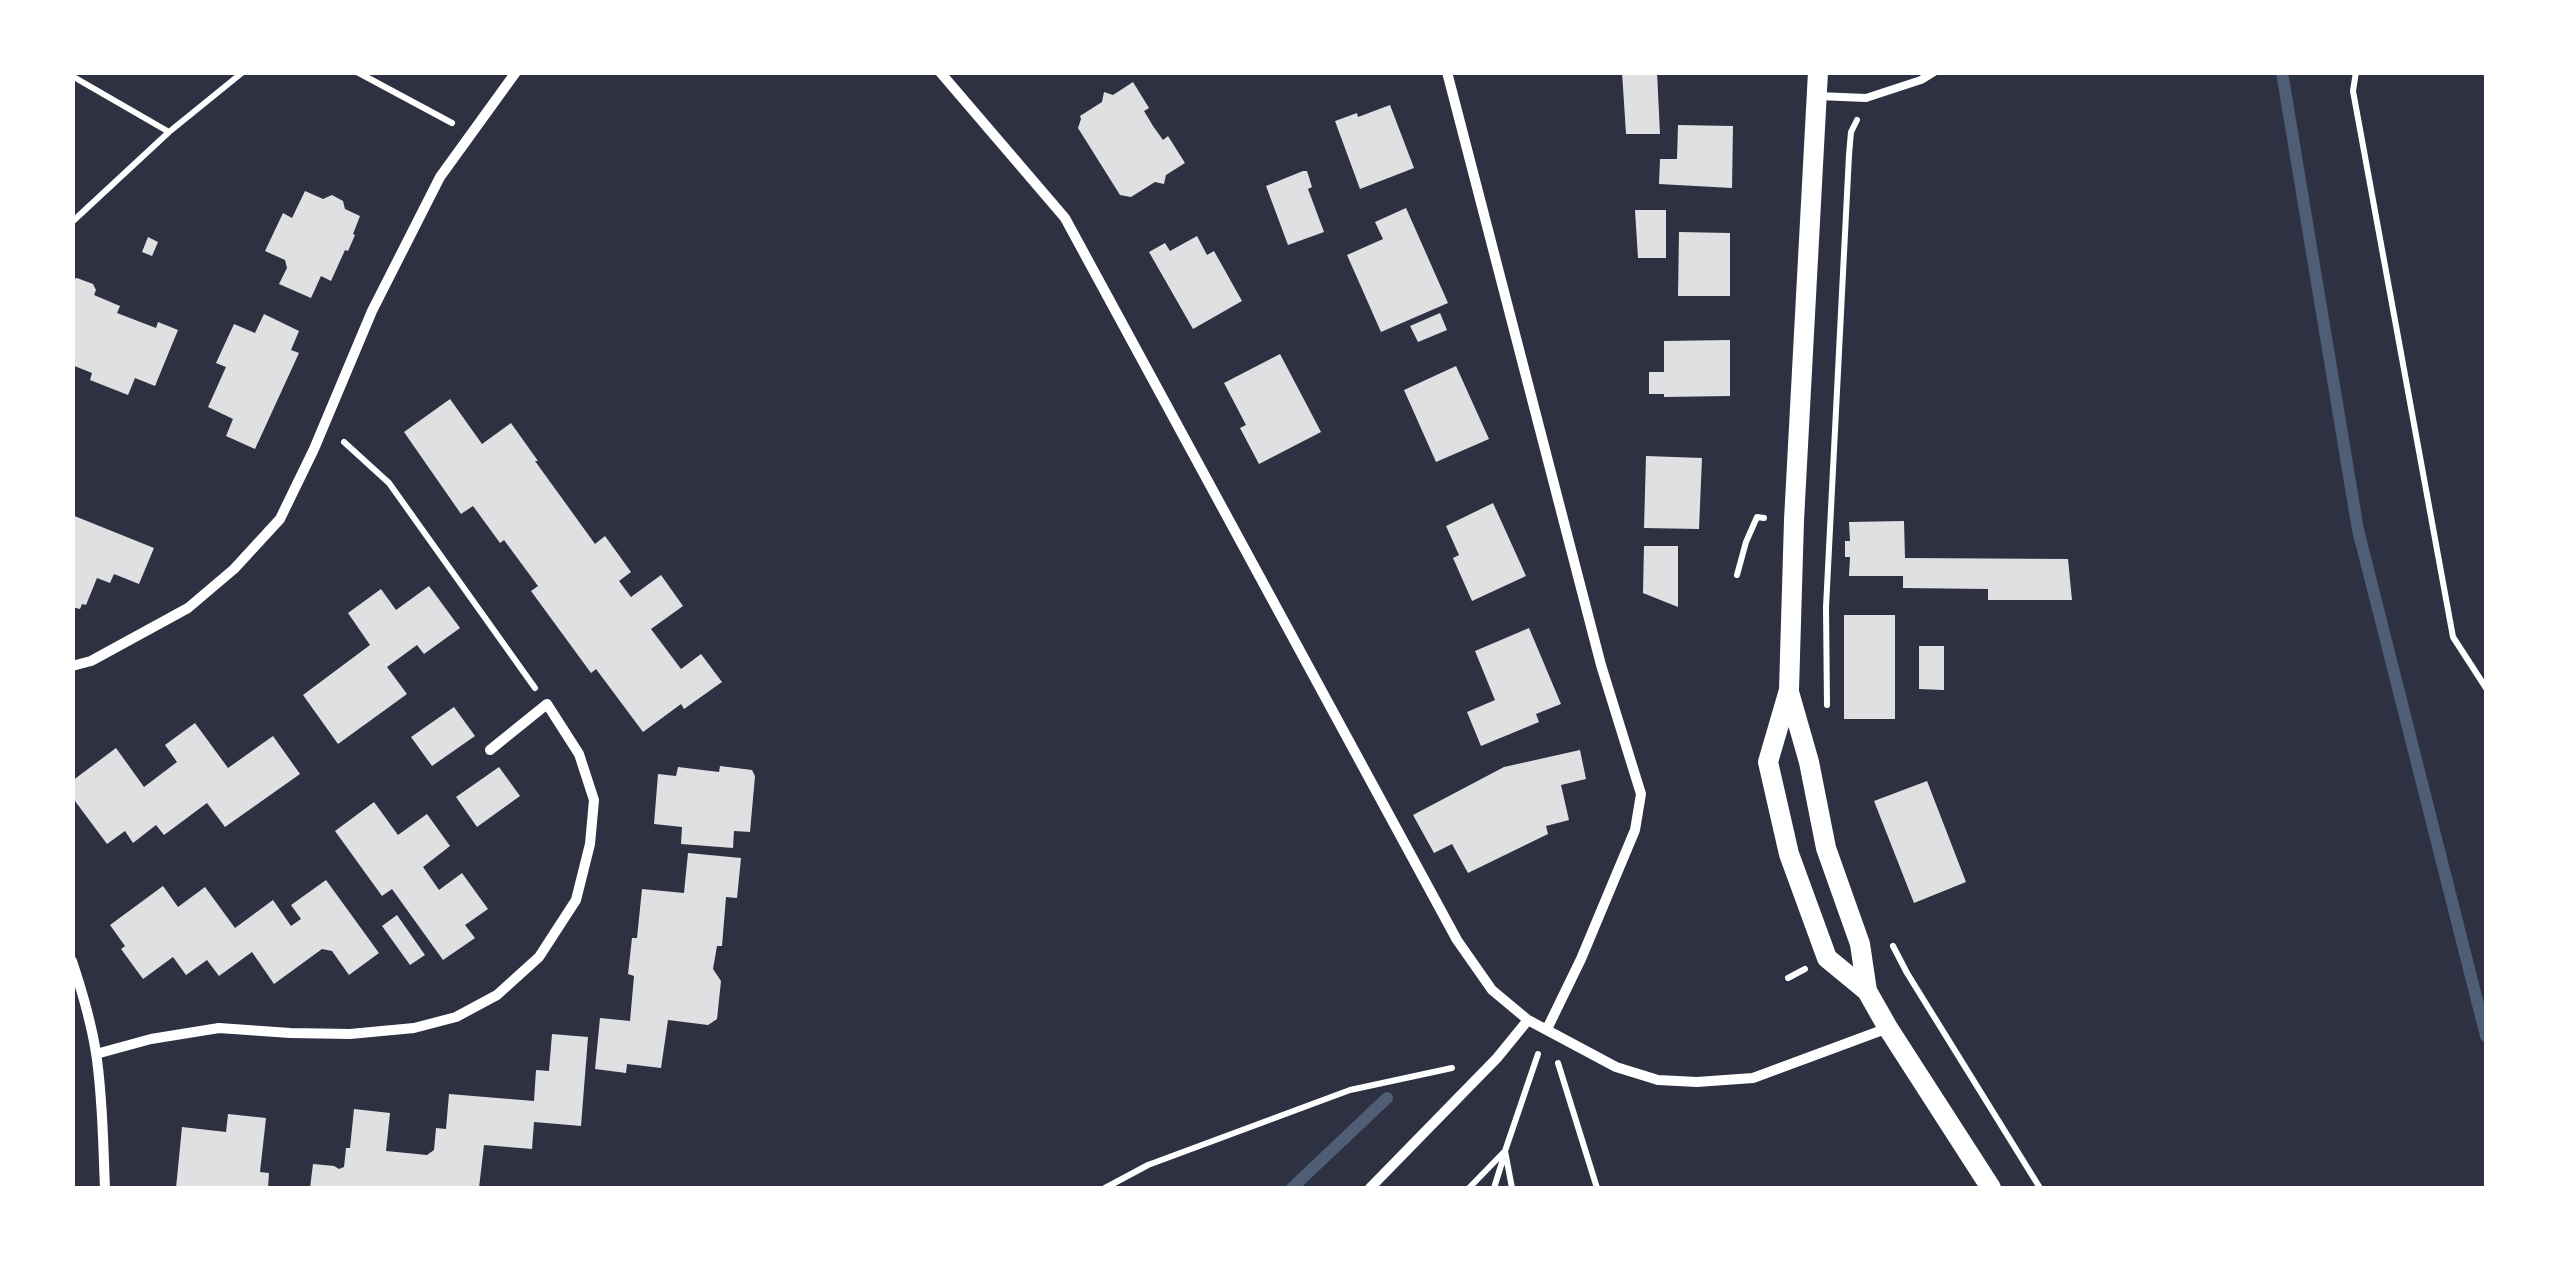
<!DOCTYPE html>
<html>
<head>
<meta charset="utf-8">
<style>
  body { margin:0 }
  #map { position:relative; width:2559px; height:1261px; overflow:hidden; background:#2d3142; font-family:Merriweather,serif }
  canvas { display:block }
  .frame { position:absolute; inset:0; border:75px solid #fff; pointer-events:none }
</style>
</head>
<body>
<div id="map">
<canvas width="2559" height="1261"></canvas>
<div class="frame"></div>
</div>
<script>
const context = document.querySelector('canvas').getContext('2d');
context.lineJoin = 'round';
function stroke(path, color, width, dash) { context.strokeStyle = color; context.lineWidth = width; context.lineCap = dash ? 'butt' : 'round'; context.setLineDash(dash || []); context.stroke(path); }
function fillPath(path, color) { context.fillStyle = color; context.fill(path, 'evenodd'); }
stroke(new Path2D(`
  M2282,72L2358,530L2486,1036
  M1292,1188L1387,1098`), '#4f5d75', 12);
fillPath(new Path2D(`
  M1622,72H1657L1660,134H1626Z
  M1133,82L1149,108L1144,111L1153,126L1163,140L1168,136L1185,163L1166,175L1164,184L1155,182L1131,197L1120,195L1078,128L1081,119L1080,116L1102,102L1104,92L1113,95Z
  M1390,105L1414,168L1360,189L1335,121L1357,113L1358,117Z
  M1678,125L1733,126L1732,188L1659,184L1660,159H1677Z
  M1303,171H1307L1312,187L1308,189L1324,232L1288,245L1266,186Z
  M305,191L323,199L332,195L343,201L345,209L360,216L353,234L355,235L348,251L345,250L331,281L321,276L311,298L279,284L287,268L285,260L265,251L283,213L292,218Z
  M1406,208L1448,303L1381,332L1347,255L1383,239L1375,222Z
  M1635,210H1666V258H1638Z
  M1679,232L1730,233V296H1678Z
  M1197,236L1207,255L1214,251L1242,301L1193,329L1149,252L1165,243L1170,251Z
  M148,237L158,242L152,256L142,252Z
  M77,278L93,284L96,290L94,295L120,306L117,313L156,328L158,322L178,330L155,386L135,378L128,395L90,380L92,373L72,365V279Z
  M1440,313L1447,330L1418,342L1410,326Z
  M264,314L299,331L291,350L299,353L255,449L226,436L233,419L208,407L226,367L216,363L234,324L255,333Z
  M1730,340V396L1664,397V394H1649V372H1664V341Z
  M1280,354L1321,432L1259,464L1240,428L1246,425L1224,383Z
  M1456,366L1489,439L1436,462L1404,390Z
  M450,399L482,444L511,423L538,461H535L595,544L605,536L631,572L619,581L631,597L661,575L683,606L651,629L681,669L701,654L722,682L684,709L681,704L643,732L596,669L591,673L531,591L538,586L504,540L500,543L473,506L461,514L404,432Z
  M1646,456L1702,458L1699,529L1644,528Z
  M1493,503L1526,576L1472,601L1453,558L1459,555L1446,526Z
  M72,515L154,548L139,584L114,574L110,583L97,578L86,605L82,604L80,609L72,607Z
  M1904,521L1905,558L2068,559L2072,600H1988V589L1903,588V576H1849L1850,557H1845V541H1850L1849,522Z
  M1644,546H1678V607L1643,593Z
  M429,586L460,628L424,654L417,645L387,667L407,694L338,744L303,695L370,645L348,613L381,589L396,610Z
  M1844,615H1895V719H1844Z
  M1529,628L1561,704L1536,714L1539,722L1481,746L1467,712L1495,700L1475,651Z
  M1919,646H1944V690L1919,689Z
  M454,707L475,736L432,766L411,737Z
  M195,723L228,768L273,736L300,774L225,827L207,803L164,835L156,825L133,843L125,831L107,844L72,797V781L116,748L144,787L177,762L165,745Z
  M1580,750L1586,779L1561,785L1569,820L1546,826L1548,834L1468,873L1452,844L1434,853L1413,815L1504,767Z
  M720,766L752,770L755,776L750,832L734,831L733,848L681,844L682,827L654,824L658,774L676,776L678,767L719,772Z
  M499,767L520,796L477,827L456,797Z
  M1927,781L1966,882L1914,903L1874,801Z
  M374,802L398,835L427,814L450,846L423,867L439,890L462,873L488,909L465,925L475,938L443,960L392,889L382,896L335,831Z
  M688,853L741,858L737,898L726,897L722,946H717L713,969L721,981L717,1019L708,1025L668,1020L661,1068L627,1064L626,1073L595,1069L600,1018L630,1021L634,976L628,974L632,938H637L642,889L684,893Z
  M326,880L379,953L349,975L332,951L322,949L274,984L252,952L219,976L207,960L186,975L173,957L143,979L121,949L125,946L110,925L163,886L178,907L205,887L235,928L273,900L291,926L301,919L291,905Z
  M397,915L425,955L410,965L382,926Z
  M552,1034L588,1037L581,1126L534,1122L532,1149L484,1145L479,1188H310L313,1164L334,1166L339,1169L344,1167L346,1148H350L354,1109L390,1113L386,1151L427,1155L434,1150L436,1128L446,1129L449,1094L534,1101L536,1070L549,1071Z
  M228,1114L266,1118L260,1172L269,1173L268,1188H176L182,1127L226,1132Z`), '#e0e0e3');
stroke(new Path2D(`
  M357,72L452,123
  M2356,72L2353,91L2453,637L2486,688
  M72,76L169,132
  M72,222L169,132L243,72
  M344,442L389,483L535,688
  M1737,575L1746,542L1757,517L1764,518
  M1827,705L1826,607L1849,155L1851,132L1857,120
  M1893,946L1907,973L2040,1188
  M1788,978L1805,969
  M1558,1063L1597,1188
  M1105,1188L1148,1165L1350,1090L1452,1068
  M1469,1188L1504,1152
  M1494,1188L1504,1156
  M1512,1188L1505,1151L1538,1054`), '#fff', 6);
stroke(new Path2D(`
  M1818,96L1866,98L1921,80L1934,72`), '#fff', 8);
stroke(new Path2D(`
  M940,72L1065,218L1457,940L1492,990L1528,1020L1616,1067L1658,1080L1697,1082L1753,1078L1888,1028
  M1447,72L1601,665L1641,794L1635,830L1581,959L1547,1029
  M72,666L91,661L188,608L234,569L280,519L314,449L372,311L440,177L516,72
  M72,961C82,991 91,1021 96,1053C103,1098 103,1144 105,1188
  M96,1054L151,1039L219,1028L290,1033L350,1034L414,1028L456,1017L497,995L539,957L576,900L590,844L594,800L579,754L547,704L490,750
  M1370,1188L1497,1058L1528,1020`), '#fff', 10);
stroke(new Path2D(`
  M1818,72L1794,520L1789,690L1768,762L1789,854L1827,958L1867,991
  M1789,692L1809,762L1826,848L1860,944L1867,991L1888,1028L1991,1188`), '#fff', 20);
</script>
</body>
</html>
